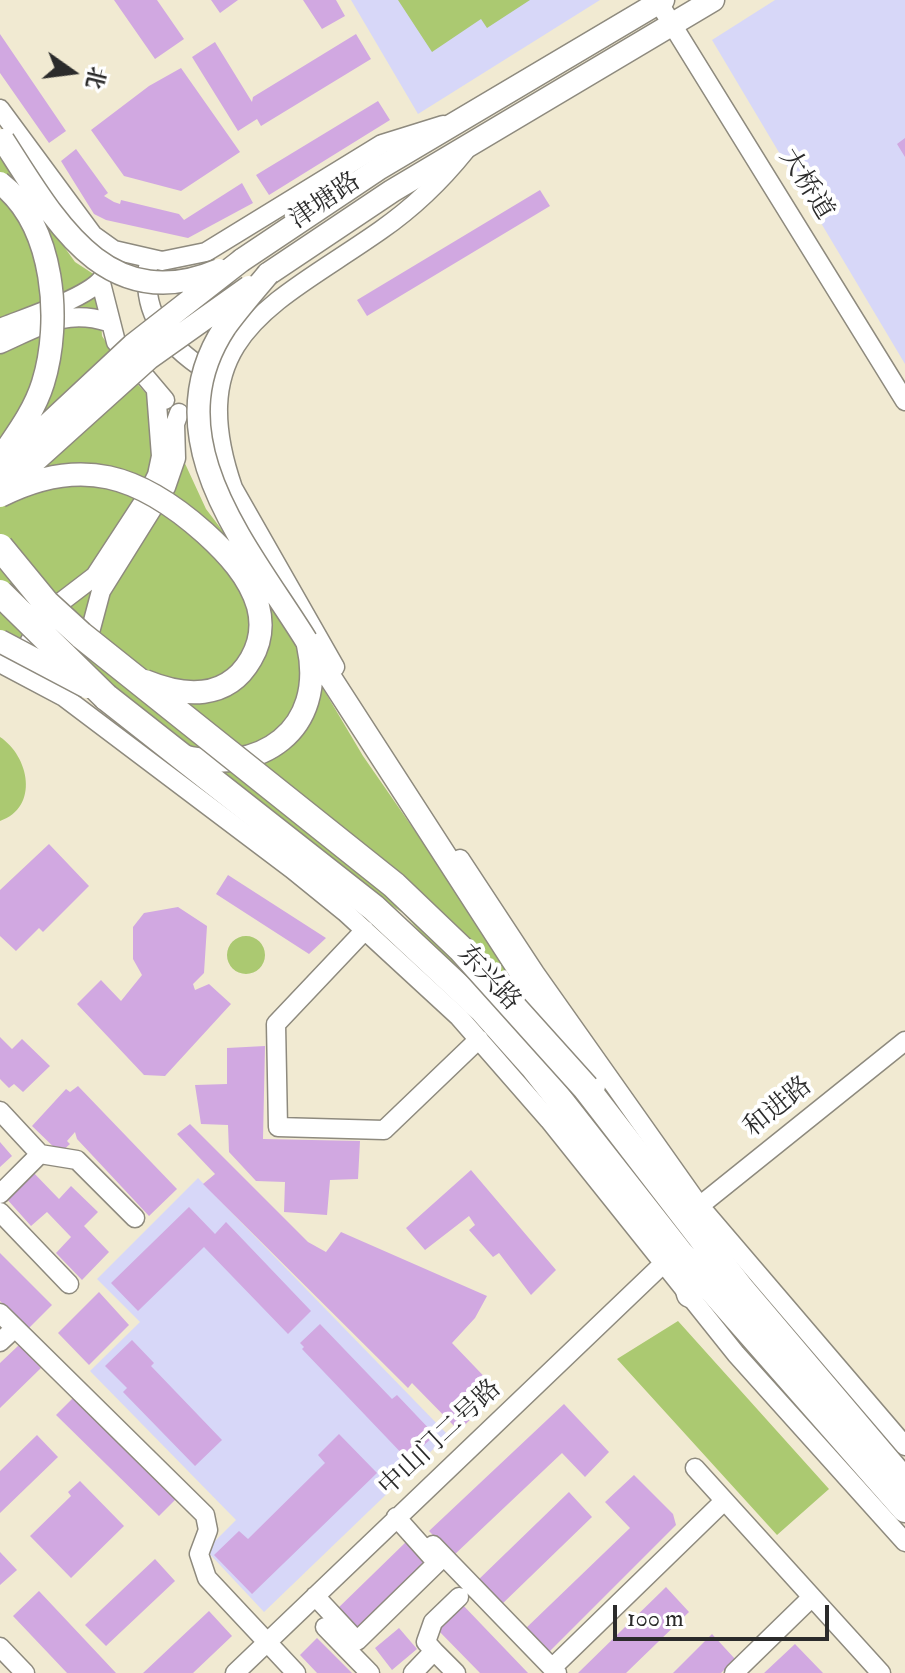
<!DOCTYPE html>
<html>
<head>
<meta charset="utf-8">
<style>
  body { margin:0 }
  #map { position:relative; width:905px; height:1673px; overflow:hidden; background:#f1ead2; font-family:"IM FELL Double Pica","Noto Serif SC",serif }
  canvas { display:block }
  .north { position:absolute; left:32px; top:32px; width:80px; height:80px; -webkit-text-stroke:6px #fff; paint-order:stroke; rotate:104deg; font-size:22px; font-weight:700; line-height:32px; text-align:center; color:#2b2b2b }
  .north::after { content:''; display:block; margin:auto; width:28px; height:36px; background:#2b2b2b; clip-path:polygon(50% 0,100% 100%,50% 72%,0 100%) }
  .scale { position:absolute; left:613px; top:1605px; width:216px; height:36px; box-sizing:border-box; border:4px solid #2b2b2b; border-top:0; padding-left:10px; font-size:24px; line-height:28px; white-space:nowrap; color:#2b2b2b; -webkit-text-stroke:6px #fff; paint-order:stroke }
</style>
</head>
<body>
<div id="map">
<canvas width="905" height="1673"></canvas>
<div class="north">北</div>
<div class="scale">100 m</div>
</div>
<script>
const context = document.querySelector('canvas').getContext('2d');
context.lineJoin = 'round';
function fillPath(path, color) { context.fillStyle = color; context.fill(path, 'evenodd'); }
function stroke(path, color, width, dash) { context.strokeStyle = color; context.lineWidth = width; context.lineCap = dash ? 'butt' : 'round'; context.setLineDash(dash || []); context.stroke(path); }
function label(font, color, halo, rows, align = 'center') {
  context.font = font + ' "IM FELL Double Pica","Noto Serif SC",serif'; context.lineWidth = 8; context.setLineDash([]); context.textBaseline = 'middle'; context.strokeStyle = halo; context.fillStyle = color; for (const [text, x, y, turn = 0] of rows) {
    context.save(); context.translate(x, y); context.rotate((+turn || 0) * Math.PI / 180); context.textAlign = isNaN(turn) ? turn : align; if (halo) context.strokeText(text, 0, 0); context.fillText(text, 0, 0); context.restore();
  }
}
fillPath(new Path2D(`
  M351,0H600L418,114Z
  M775,0H905V364L712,40Z
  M198,1178L448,1435L264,1612L206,1550L236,1520L90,1371L140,1322L97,1279Z`), '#d7d7f8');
fillPath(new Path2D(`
  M398,0H530L487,28L481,19L432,52Z
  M0,157L75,262L98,277L102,336L122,367L171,421L182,457L206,509L254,572L363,756L512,971L482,1000L403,913L317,856L110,696L0,651Z
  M0,737C29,756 40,807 0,821Z
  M227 955a19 19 0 1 1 38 0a19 19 0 1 1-38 0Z
  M678,1321L829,1489L777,1535L617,1359Z`), '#abc971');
fillPath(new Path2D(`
  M114,0H157L184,39L155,59Z
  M211,0H238L220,13Z
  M303,0H336L345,16L322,29Z
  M0,34L66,131L49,143L0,73Z
  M356,34L371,59L261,126L257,119L238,131L192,57L215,42L252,102L253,97Z
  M181,68L240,152L181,191L124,176L91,130L149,86Z
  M378,101L390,120L269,195L256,175Z
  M905,138V157L897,144Z
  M76,149L108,193L104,196L114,202L120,204L121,200L179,214L184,220L242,183L253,203L188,238L106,220L94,214L61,161Z
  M540,190L550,206L367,316L357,300Z
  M49,844L89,886L43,932L39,928L16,951L0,936V890Z
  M228,875L326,938L309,954L216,894Z
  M178,907L207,926L204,973L193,984L195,990L209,984L231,1004L165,1076L144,1075L77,1004L101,980L121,1001L142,975L133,959V927L144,913Z
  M0,1037L12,1049L22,1039L50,1066L23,1092L14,1084L9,1088L0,1079Z
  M265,1046L263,1139L360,1141L358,1179L330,1180L327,1215L284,1212L285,1182L256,1181L229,1152L228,1125L201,1124L195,1085L227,1084V1048Z
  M78,1086L177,1189L149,1216L77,1139L75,1132L67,1141L70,1144L60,1153L32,1126L66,1089L70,1092Z
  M190,1124L308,1242L326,1252L341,1232L487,1296L475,1318L452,1343L498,1391L459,1431L412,1383L408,1388L203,1184L215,1174L177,1134Z
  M0,1142L12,1156L0,1167Z
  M31,1170L59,1199L71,1186L98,1212L84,1226L109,1252L82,1280L56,1253L71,1237L47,1212L31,1226L5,1197Z
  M471,1170L556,1270L531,1295L499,1253L493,1257L469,1230L475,1225L469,1216L425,1250L406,1228Z
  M189,1207L215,1234L226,1222L311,1311L288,1334L204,1247L138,1311L111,1283Z
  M0,1253L52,1305L28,1329L0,1301Z
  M99,1292L129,1325L89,1365L58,1333Z
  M320,1324L392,1399L397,1395L435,1435L408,1460L302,1349L304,1347L300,1343Z
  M132,1340L154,1363L151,1366L222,1440L195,1466L123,1392L127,1388L105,1366Z
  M19,1345L41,1368L0,1408V1363Z
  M75,1396L178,1497L159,1516L56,1415Z
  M564,1404L609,1452L585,1477L562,1453L453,1556L429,1531Z
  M339,1434L377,1473L252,1594L214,1555L239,1531L248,1539L325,1463L318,1455Z
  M37,1435L58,1457L0,1513V1471Z
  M634,1475L673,1514L676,1525L547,1654L524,1630L630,1528L605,1502Z
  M80,1481L124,1526L71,1578L30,1536L71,1496L68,1492Z
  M569,1492L592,1517L499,1607L476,1582Z
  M408,1540L431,1563L357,1635L334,1612Z
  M0,1552L17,1570L0,1585Z
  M155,1559L175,1581L106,1646L85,1625Z
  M666,1587L689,1612L626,1673H578Z
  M39,1591L116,1673H67L13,1616Z
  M460,1602L528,1673H480L435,1627Z
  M209,1611L232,1636L193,1673H143Z
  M399,1628L417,1649L392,1670L375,1648Z
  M712,1634L735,1659L721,1673H673Z
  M317,1638L352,1673H317L300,1655Z
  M795,1644L823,1673H764Z`), '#d1a8e1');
const minor = new Path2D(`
  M657,0L905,401
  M0,109L93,235L114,250L162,261L206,252L382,144L443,125
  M148,267C141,319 173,351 215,376
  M101,283L116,342L165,400
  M0,328C24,318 95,296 104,275
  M0,344C39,327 65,308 108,322
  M85,651L101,591L166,487L176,458L175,424L179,413
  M0,663L64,697L292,869L345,912L459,1017L549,1120L736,1354L905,1542
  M17,665L44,615L95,576L144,501L157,475L161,456L156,391
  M335,667L233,488C180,335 276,304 381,230C414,207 440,182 465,151
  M460,859L535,973L699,1205L905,1446
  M365,930L276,1024L278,1127L384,1130L479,1039
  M0,1111L40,1154L77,1160L135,1218
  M0,1194L40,1154
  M0,1212L69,1284
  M692,1212L905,1041
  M0,1313L205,1515L208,1530L199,1554L207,1578L296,1673
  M0,1342L15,1328
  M695,1468L881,1673
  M433,1545L557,1673
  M315,1596L357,1641L437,1563L396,1517
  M325,1627L370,1673
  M0,1647L25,1673
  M434,1651L426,1642L433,1622L459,1597
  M552,1668L724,1501
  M235,1673L665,1262L669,1251
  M413,1673L434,1651L456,1673
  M734,1673L811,1598`);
const major = new Path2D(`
  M242,260L378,169L663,0
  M268,274L392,191L713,0
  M306,640L594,1086
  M182,756C260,776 327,730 308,645`);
const highway = new Path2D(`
  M106,697L374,908L483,1010L533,1066L679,1252L905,1509
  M586,1088L741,1289L905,1482
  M680,1255L690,1294`);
stroke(minor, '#8e8a7e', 21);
stroke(major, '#8e8a7e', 25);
stroke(highway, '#8e8a7e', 29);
stroke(minor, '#fff', 18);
stroke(major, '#fff', 22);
stroke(highway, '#fff', 26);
const majorBridge = new Path2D(`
  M3,140C54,219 106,318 219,270
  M0,183C55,225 62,322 43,383C35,409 19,431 4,453
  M268,274C253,292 238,309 225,327C151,439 249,548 306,640
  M0,469L133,345L242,260
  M7,486L149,358L249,287
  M0,496C81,455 140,475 205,533C227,553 249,576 258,606C263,625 261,642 251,659C227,701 184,697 145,681
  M0,641L87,687`);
const highwayBridge = new Path2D(`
  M0,547L46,603L81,635L394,885L461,949L586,1088
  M0,593L106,697`);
stroke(majorBridge, '#8e8a7e', 25, []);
stroke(highwayBridge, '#8e8a7e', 29, []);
stroke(majorBridge, '#fff', 22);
stroke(highwayBridge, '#fff', 26);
label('26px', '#2b2b2b', '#fff', [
  ["大桥道",805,185,58],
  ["津塘路",326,202,-34],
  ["东兴路",488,979,47],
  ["和进路",779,1108,-39],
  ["中山门二号路",441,1439,-43]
]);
</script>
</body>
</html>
